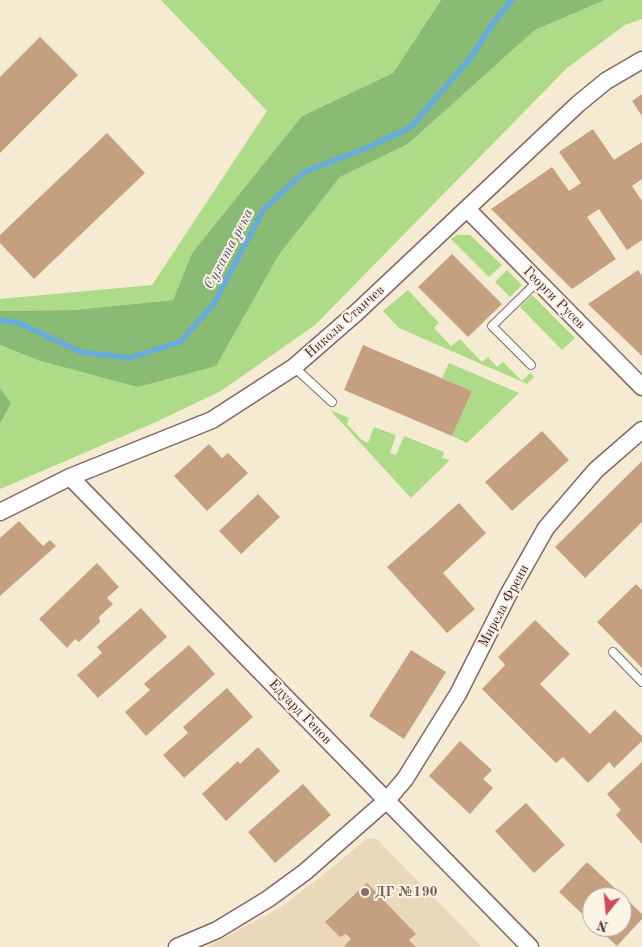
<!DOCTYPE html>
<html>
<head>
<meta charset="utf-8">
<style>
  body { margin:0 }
  #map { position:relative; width:642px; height:947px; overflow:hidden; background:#f5ebd2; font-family:"Old Standard TT",serif }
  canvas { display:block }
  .north { position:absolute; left:582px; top:887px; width:50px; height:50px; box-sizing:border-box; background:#fcf5e5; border:1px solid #b59f9b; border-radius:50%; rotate:197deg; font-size:14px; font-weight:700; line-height:20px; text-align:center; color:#4a1f2b }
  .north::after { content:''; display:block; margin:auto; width:18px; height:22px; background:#d1495b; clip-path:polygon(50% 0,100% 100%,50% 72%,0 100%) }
</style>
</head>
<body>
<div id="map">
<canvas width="642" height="947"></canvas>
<div class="north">N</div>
</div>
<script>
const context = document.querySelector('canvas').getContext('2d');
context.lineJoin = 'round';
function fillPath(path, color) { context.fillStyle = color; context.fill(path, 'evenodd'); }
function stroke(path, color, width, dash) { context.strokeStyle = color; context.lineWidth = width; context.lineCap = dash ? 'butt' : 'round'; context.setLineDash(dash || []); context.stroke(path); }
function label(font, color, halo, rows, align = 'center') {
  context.font = font + ' "Old Standard TT",serif'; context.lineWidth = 4; context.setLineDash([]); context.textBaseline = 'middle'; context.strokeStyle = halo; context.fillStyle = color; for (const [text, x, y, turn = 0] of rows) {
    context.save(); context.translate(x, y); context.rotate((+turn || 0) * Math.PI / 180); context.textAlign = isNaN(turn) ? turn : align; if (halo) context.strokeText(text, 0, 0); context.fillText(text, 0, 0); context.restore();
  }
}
fillPath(new Path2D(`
  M366,839H377L482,947H207L281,907L322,876Z`), '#e9d9ba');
fillPath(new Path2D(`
  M161,0H441L393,73L302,116L192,253L173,300L73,310L0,311V299L152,285L267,111Z
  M605,0H642V19L625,25L567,68L315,325L221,391L156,422L0,489V424L11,403L0,388V345L37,360L278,256L340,177L408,144L535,30Z
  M457,235H470L502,265L489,277L451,239Z
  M507,270L522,285L510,297L495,282Z
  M408,290L439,323L434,328L451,346L460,339L482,362L488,357L497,367L503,362L522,381L530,373L534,377L527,384L399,328L383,311Z
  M532,295L575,338L562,350L520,307Z
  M449,363L519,393L467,443L452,436L472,391L442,378Z
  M330,410L349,418L347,424L362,440L368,443L374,427L396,435L390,453L396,455L404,436L444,452L442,458L450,460L411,498Z`), '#aedb87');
fillPath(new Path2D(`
  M441,0H605L535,30L408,144L340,177L278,256L216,366L138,387L37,360L0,345V311L73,310L173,300L192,253L302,116L393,73Z
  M0,388L11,403L0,424Z`), '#8abb74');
stroke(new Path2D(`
  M0,320L19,323L81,352L129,358L180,342L213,305L264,209L304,172L369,147L411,127L472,56L493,23L512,0`), '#66acdc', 5.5);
fillPath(new Path2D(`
  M40,37L78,75L0,153V77Z
  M642,94V116L632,101Z
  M593,129L614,160L642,142V179L632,186L642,201V240L627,250L599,209L587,217L616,259L572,289L491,209L552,167L569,191L581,183L559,152Z
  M107,133L145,173L34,279L0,243V235Z
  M452,254L502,304L468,337L418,287Z
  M638,270L642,276V356L588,304Z
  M363,345L472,391L452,436L344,390Z
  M542,431L569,460L512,511L485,482Z
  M209,444L222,458L228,453L248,473L207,511L174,476Z
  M642,461V522L585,578L555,547Z
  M258,494L280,517L241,554L219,531Z
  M459,503L486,533L443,573L475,609L447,633L387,567Z
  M19,521L43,546L50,540L56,546L0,596V538Z
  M97,563L119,587L107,598L113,604L99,617L100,622L79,642L75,639L67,648L39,619Z
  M636,584L642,590V668L597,622Z
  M141,608L167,637L98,698L77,675L102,653L97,647Z
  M535,620L570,654L540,684L590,734L615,710L642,736V741L614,768L609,762L588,783L563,757L556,763L482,689L505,665L498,657Z
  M189,645L215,674L146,736L125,712L150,690L144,684Z
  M411,650L446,672L404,739L369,716Z
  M227,688L253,717L184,778L163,755L188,733L183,727Z
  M460,741L492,770L483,779L493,788L470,814L429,776Z
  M258,747L280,771L226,821L202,794L238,761L240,764Z
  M642,762V844L616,815L621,810L607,794Z
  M303,784L331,815L275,863L248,832Z
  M526,803L565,845L534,873L495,831Z
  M587,862L642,914V919L617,946L596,927H622V897H592V923L559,892Z
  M367,883L416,934L409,940L416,947H346L344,946L351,939L346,934L340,937L325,922Z`), '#c4a080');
const service = new Path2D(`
  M531,365L492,326L538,281
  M294,367L332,402
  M613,652L642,682`);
const minor = new Path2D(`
  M467,209L642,387
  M70,477L530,947
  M0,512L70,477L212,420L294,367L356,313L578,104L606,81L642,60
  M177,947L217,930L268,899L305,872L387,800L405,779L458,694L508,595L546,528L596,470L642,430`);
stroke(service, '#866665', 10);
stroke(minor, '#866665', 19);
stroke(service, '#fff', 8);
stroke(minor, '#fff', 16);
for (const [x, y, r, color] of [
  [365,892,5,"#8d6e63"]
]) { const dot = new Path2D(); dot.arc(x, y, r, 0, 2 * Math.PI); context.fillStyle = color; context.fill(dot); stroke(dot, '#fcf5e5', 2); }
label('14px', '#4a1f2b', '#fcf5e5', [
  ["Георги Русев",554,298,45],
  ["Никола Станчев",345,322,-42],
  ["Мирела Френи",504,606,-62],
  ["Едуард Генов",300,712,46]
]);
label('bold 14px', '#785e54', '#fcf5e5', [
  ["ДГ №190",375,892]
], 'left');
label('italic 15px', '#545069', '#fcf5e5', [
  ["Сухата река",229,249,-62]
]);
</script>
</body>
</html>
